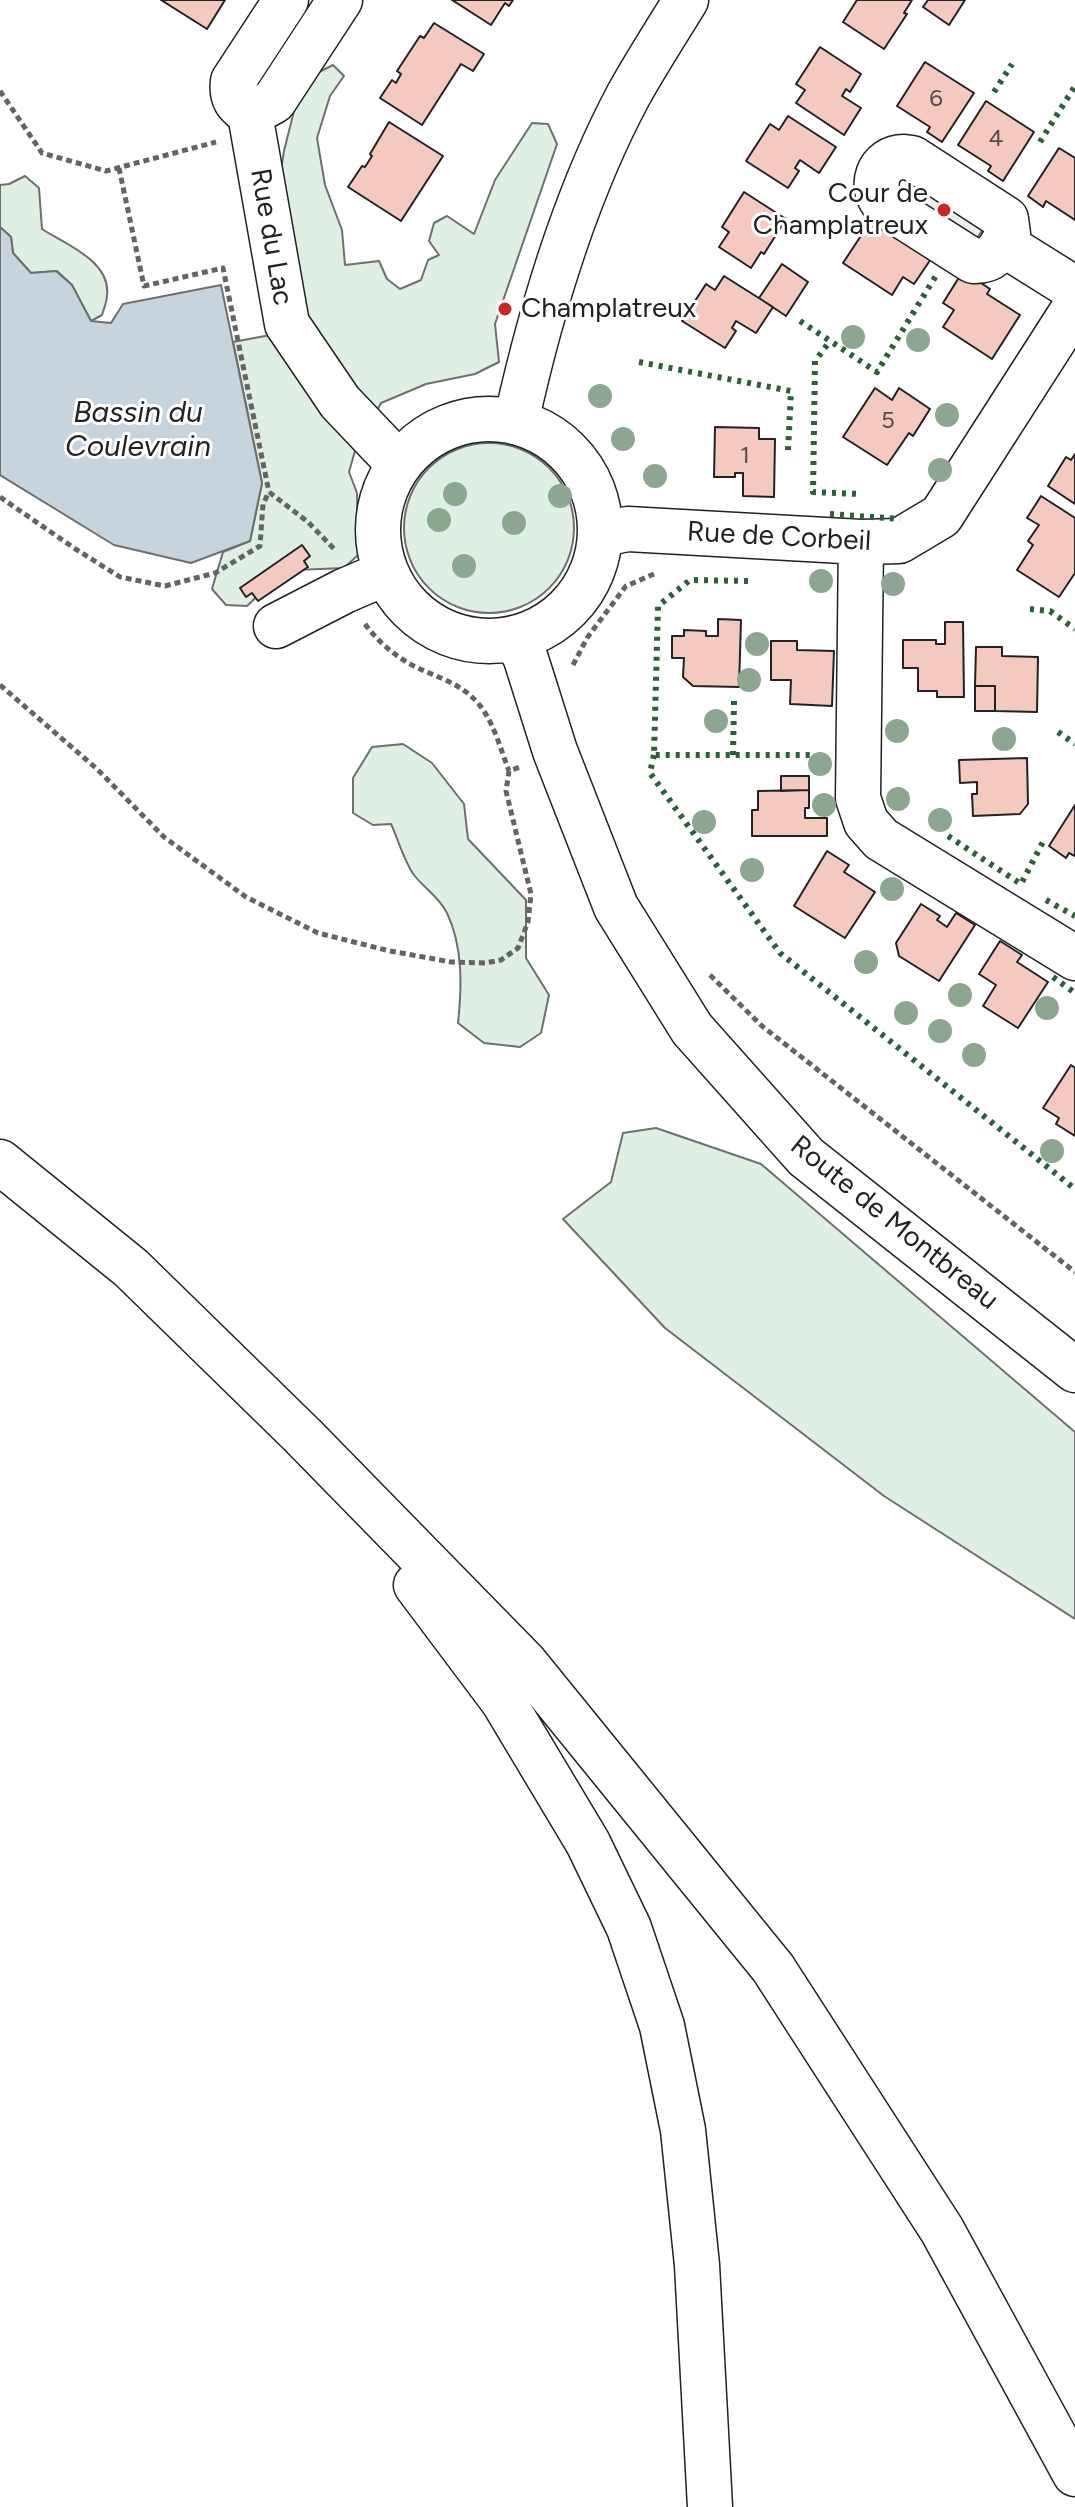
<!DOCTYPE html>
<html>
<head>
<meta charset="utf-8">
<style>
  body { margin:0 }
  canvas { display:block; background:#fff }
</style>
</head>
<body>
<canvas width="1075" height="2507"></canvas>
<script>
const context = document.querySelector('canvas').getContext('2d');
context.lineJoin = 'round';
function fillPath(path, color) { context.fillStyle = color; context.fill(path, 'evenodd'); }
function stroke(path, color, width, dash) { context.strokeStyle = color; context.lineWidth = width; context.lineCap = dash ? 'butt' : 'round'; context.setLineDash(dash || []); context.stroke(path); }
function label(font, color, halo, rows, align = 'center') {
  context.font = font + ' Figtree,sans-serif'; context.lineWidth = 6; context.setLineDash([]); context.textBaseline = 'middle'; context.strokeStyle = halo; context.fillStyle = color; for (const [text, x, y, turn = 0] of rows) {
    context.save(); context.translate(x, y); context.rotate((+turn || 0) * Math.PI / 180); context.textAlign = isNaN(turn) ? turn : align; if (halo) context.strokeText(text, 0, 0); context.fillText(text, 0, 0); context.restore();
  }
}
const green = new Path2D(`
  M333,65L344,76L330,96L317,138L325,185L342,230L345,265L379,261L387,279L400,289L421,280L428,260L439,255L429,241L434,223L447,216L474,234L495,180L532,123L548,124L557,144L495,324L499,362L475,374L426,384L381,403L355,451L349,472L357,493L358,555L344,568L296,570L266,588L247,606L226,605L212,589L223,552L250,541L262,483L233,342L281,333L279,183L284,151L296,103L317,73Z
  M25,176L39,188L42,229C65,244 111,261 107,295C107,302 104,308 102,315L91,321L72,285L57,271L31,273L13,253L11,237L0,227V185L9,184Z
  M404 528a85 85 0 1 1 170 0a85 85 0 1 1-170 0Z
  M403,744L432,763L464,804L468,839L526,900V958L549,995L541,1033L520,1047L484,1043L458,1023C462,986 463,947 447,913C439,897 424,888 414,875C404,861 398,839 391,824L373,825L353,813V778L372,747Z
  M656,1128L761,1164L1075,1432V1619L884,1496L665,1328L563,1219L611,1182L623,1133Z`);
fillPath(green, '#e0efe3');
stroke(green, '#6f6f6f', 2);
const parking = new Path2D(`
  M919,163L996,211L965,255L892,209Z`);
fillPath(parking, '#ededed');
stroke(parking, '#6f6f6f', 2);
const water = new Path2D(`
  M0,227L11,237L13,253L31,273L56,271L72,285L91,321L111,323L123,304L221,285L262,483L250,541L191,563L114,545L0,475Z`);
fillPath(water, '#c7d3dd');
stroke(water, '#6f6f6f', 2);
const building = new Path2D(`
  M161,0H225L207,29Z
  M452,0H513L509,6L505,3L491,25Z
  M857,0H912L904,13L907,14L884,49L843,22Z
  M928,0H965L949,25L923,7Z
  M434,23L484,54L473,71L461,64L422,125L380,98L392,80L396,83L401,74L397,71L420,36L424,38Z
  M820,47L861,74L850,92L846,89L842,96L861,108L844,135L796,103L805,90L796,84Z
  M925,62L974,93L942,142L927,132L930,127L897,106Z
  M986,101L1034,132L1003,181L988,171L991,166L958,145Z
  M788,116L836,147L819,173L800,160L795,168L799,171L788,188L746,161L770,124L779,130Z
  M389,122L443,156L401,221L348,187L362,166L365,167L372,156L370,154Z
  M1059,148L1075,158V220L1046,201L1043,207L1028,196Z
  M744,192L786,219L764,254L761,252L751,268L719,247L729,232L722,227Z
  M872,219L935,253L914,284L903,277L892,295L843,263Z
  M782,264L808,282L786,316L759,298Z
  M963,271L990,289L987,294L1020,315L992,359L943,327L954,310L943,303Z
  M724,276L773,307L756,333L736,321L732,328L736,331L725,348L682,321L706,284L715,290Z
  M875,388L892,400L899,388L930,409L913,436L909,433L887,465L843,437Z
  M715,427L759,428V439H775L774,497L743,496V473H735V477H714Z
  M1075,454V504L1048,486L1066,457L1071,460Z
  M1041,496L1075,518V573L1059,597L1017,570L1033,545L1028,541L1039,525L1027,518Z
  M302,545L310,556L304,561L308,567L258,601L252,593L246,597L240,588Z
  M718,619L741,620L739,687L693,686L683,677L684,658H672V636H684V630L706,631V636H718Z
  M945,622H963L964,697H937V691H918V668H903V640H936V644H945Z
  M771,641H797V650L834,651L832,706L790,704L791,680H771Z
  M976,647H1002V656L1038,657L1037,712L995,711V686H975Z
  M975,686H995V711H975Z
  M1027,758L1028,804L1020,814L973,816L972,794H977V782L960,783L959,760Z
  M781,776H809V790L781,791Z
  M809,790V808H805V818H827V836H752V810H758V791Z
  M1075,805V856L1069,853L1066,858L1049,846Z
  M827,851L849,865L844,872L875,892L845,938L794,906Z
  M921,904L940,916L937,920L947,927L956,913L975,925L939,981L899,956L896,943Z
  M1000,941L1022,955L1017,962L1048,982L1018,1028L983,1006L996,985L979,974Z
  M1071,1065L1075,1068V1136L1056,1124L1059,1118L1043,1108Z`);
fillPath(building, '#f3c9c0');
stroke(building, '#222', 2);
const minor = new Path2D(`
  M340,0L274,101L250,114L287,324L340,402L399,464
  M250,114C236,104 231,98 233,81L286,0
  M904,157L912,158L1006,219L1008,234C999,250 994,262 973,261L885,205C868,187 878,157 904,157Z
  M1003,244L1075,289
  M378 530a111 111 0 1 1 222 0a111 111 0 1 1-222 0Z
  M516,422C540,313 576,193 629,94C647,62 667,31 686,0
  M601,534L628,529L861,542L899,541L941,516L1075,307
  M861,542L858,798L866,822L881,839L1075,958
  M276,626L344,591L386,573
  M514,638L525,656L555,751L616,907L692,1029L806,1157L1075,1370`);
const major = new Path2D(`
  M0,1162L131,1268L303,1436L526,1664L773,1968L942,2230L1075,2474
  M416,1585L503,1701L588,1843L629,1928L662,2026L683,2130L697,2265L710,2507`);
stroke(minor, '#222', 47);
stroke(major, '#222', 47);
stroke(new Path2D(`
  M0,91L42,153L106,171L216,142
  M119,168L144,286L223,268L269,492
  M0,497L74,548L120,577L165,586L215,573L260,546L263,504L269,492L308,522L335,550
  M365,624C379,643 397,658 418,668C437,677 458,683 473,698C492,715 500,748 509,771
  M573,665L587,638L626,586L654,574
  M0,685L97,769L164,837L246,897L318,933L390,951L451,962L485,963L501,960L518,948L528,922L531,894L506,791L509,771L520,767
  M710,975L762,1026L1075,1272`), '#646464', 5, [6, 4]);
stroke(minor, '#fff', 44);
stroke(major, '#fff', 44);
stroke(new Path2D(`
  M994,92L1012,64
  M1040,142L1075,86
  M800,321L877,372L937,274
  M827,345L815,361L813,492L859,494
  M639,362L791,391L788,451
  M830,514L900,519
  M748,581L690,580L658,606L654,755H811
  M1030,609L1050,611L1075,629
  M1058,732L1075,744
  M654,755L650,773L780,953L1075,1189
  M733,755L734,701
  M948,836L1021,884L1044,840
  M1046,900L1075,916
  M1053,977L1075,993`), '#2f5e38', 6, [4, 6]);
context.fillStyle = '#8da692';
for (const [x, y] of [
  [853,337],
  [918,340],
  [600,396],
  [947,415],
  [623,439],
  [940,470],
  [655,476],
  [455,494],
  [560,496],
  [439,520],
  [514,523],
  [464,566],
  [821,581],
  [893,584],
  [757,644],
  [749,680],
  [716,721],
  [897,731],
  [1004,739],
  [820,764],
  [898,799],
  [824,805],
  [940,820],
  [704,822],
  [752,870],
  [892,889],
  [866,962],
  [960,995],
  [1047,1008],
  [906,1013],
  [940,1031],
  [974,1055],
  [1052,1151]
]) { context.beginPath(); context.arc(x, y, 12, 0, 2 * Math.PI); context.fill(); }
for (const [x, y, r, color] of [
  [944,210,8,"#c62828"],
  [505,309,8,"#c62828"]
]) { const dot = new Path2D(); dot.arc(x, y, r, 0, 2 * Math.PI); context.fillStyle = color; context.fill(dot); stroke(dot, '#fff', 3); }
label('24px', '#564c4a', null, [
  ["6",936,99],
  ["4",996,139],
  ["5",888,421],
  ["1",745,456]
]);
label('28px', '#222', '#fff', [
  ["Cour de",928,194],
  ["Champlatreux",928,226],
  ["Champlatreux",521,309,"left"]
], 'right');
label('28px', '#222', '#fff', [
  ["Rue du Lac",271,237,80],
  ["Rue de Corbeil",779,537,3],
  ["Route de Montbreau",894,1223,39]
]);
label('italic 30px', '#222', '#fff', [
  ["Bassin du",138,413],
  ["Coulevrain",138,447]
]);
</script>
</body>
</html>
